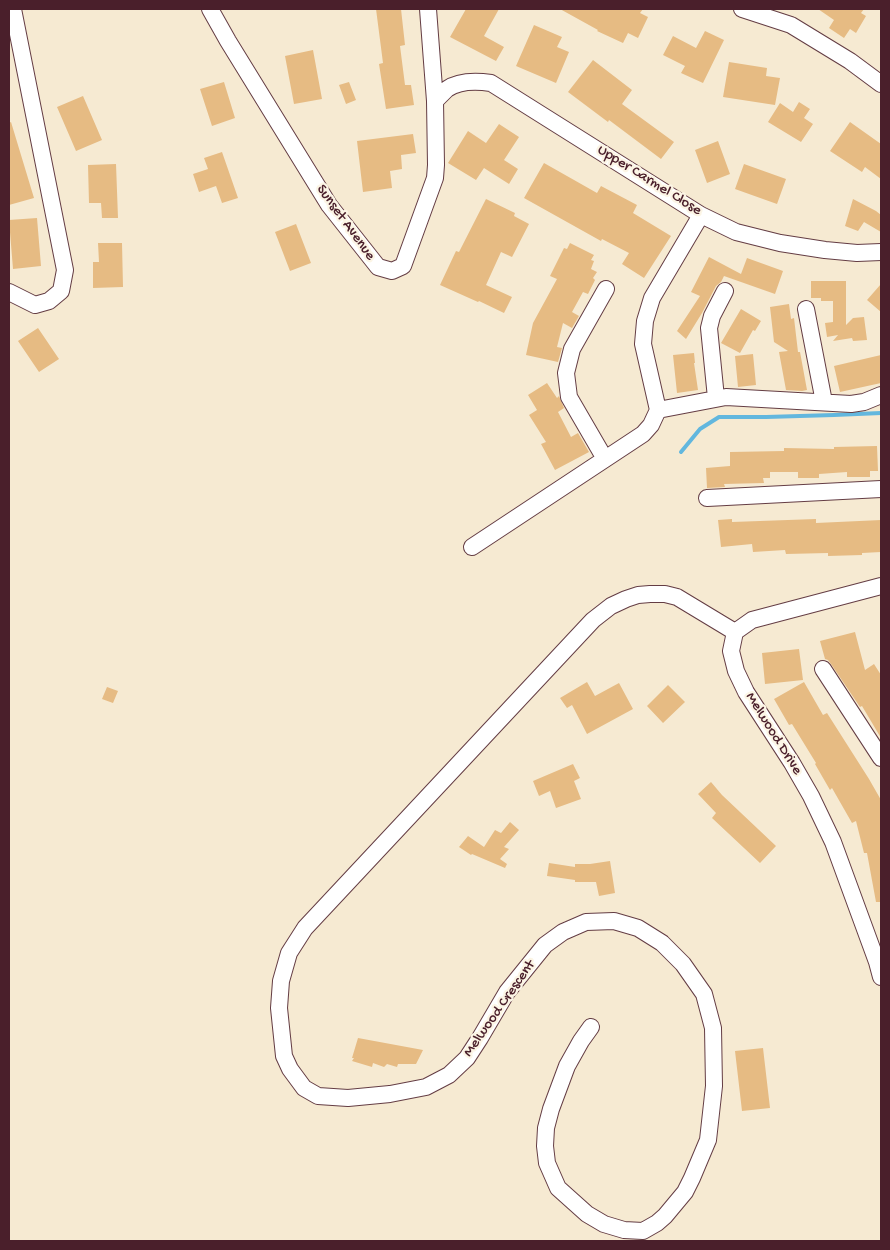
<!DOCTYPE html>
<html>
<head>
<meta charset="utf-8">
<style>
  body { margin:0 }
  #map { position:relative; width:890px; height:1250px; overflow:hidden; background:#f6ead2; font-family:"Gochi Hand",sans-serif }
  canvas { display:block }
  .frame { position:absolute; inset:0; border:10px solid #4a1f2b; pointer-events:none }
</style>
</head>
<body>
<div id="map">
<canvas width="890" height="1250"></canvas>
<div class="frame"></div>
</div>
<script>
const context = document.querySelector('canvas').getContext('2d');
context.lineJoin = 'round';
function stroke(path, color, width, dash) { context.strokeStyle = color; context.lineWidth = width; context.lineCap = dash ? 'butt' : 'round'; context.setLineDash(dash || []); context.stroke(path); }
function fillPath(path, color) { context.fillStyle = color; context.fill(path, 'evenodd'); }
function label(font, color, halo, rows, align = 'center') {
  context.font = font + ' "Gochi Hand",sans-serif'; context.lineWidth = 4.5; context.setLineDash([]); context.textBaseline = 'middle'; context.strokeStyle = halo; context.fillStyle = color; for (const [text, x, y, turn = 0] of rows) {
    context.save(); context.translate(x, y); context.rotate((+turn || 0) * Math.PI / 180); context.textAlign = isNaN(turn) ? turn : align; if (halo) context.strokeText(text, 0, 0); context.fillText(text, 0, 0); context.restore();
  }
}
stroke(new Path2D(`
  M681,452L700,429L719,417H766L834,415L881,413`), '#62b7de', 4);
fillPath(new Path2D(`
  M376,9H401L405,45L400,46L405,85H411L414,105L386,109L379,64L383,63Z
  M466,9H499L484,36L504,47L496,61L450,37Z
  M560,9H643L640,13L648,17L638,38L628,33L623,43L597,31L598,30Z
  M818,9H864L861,13L866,16L856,33L850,29L844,38L829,28L834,20Z
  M534,25L562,37L557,47L569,52L556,83L516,66Z
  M705,31L724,40L703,83L681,73L685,66L663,55L673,36L696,48Z
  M313,50L322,99L294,104L285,56Z
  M593,60L632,90L622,104L674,142L661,159L609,120L608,122L568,92Z
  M729,62L767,68L766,76L780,78L775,105L723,97Z
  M224,82L235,118L212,126L200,89Z
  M349,82L356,100L346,104L339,85Z
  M83,96L102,140L76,151L57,107Z
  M799,102L810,109L804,118L813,124L801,142L768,122L780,103L793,112Z
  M11,122L34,198L9,205V123Z
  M850,122L881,144V179L865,167L862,172L830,151Z
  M499,124L519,137L504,160L518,169L509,184L484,168L476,180L448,163L468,131L486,143Z
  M413,134L416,153L401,155L402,169L390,171L392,188L363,192L357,141Z
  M718,141L730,174L707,183L695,150Z
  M222,152L238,198L222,203L216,186L199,192L193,174L208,169L204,158Z
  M544,163L597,193L601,186L637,205L633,213L671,236L644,278L622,264L629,253L602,239L601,241L524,198Z
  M116,164L118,218H102L101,203H89L88,165Z
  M744,164L786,179L777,204L735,189Z
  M486,199L515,213L514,216L529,224L512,257L501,252L486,285L512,297L504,313L479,301L478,302L440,285L456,251L459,252Z
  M853,199L876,211L881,215V232L864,222L858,231L845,226Z
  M37,218L41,266L13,269L9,220Z
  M296,224L311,263L290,271L275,232Z
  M98,243H122L123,287L93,288V262H99Z
  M570,243L594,255L591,260L594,261L591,269L597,272L593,278L595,280L588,294L583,292L572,312L579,316L572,328L563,323L557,347L562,348L558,362L526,355L533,323L557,279L550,276L564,248L567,249Z
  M709,257L741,274L747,258L783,271L775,294L724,276L721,282L716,286L702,313L686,339L677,331L700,296L691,292Z
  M811,281H846V325L853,318L864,317L867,340L853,341L852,338L833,341L838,335L827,337L825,323L833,322V301H821V298H811Z
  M881,284V312L867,300Z
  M789,304L791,319L794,318L798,352H800L807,390L802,391L786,390L779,352L788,351L774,342L770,307Z
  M741,309L761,321L755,331L753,330L740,353L721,343Z
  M38,328L59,359L39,372L18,341Z
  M694,353L695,363H694L698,390L677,393L673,355Z
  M753,354L756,385L738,387L735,356Z
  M881,355V383L840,392L834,366Z
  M547,383L557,398L559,396L564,408L558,412L571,437L578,433L589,452L555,470L541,444L546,442L529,415L537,410L528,395Z
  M877,446L878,471H870V477H847V472L819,474V478H798V472H770V478H763L764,483L724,484L725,487L707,488L706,468L730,466V452L784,451V448L834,449V447Z
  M732,519V522L816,519V523L881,520V552L862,553V555L828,556V553L786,554L785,550L753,552L752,544L721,547L718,520Z
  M855,632L865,670L874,664L881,675V738L862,706L860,707L831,664L828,660L825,659L820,641Z
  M799,649L803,680L765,684L762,653Z
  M587,682L595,696L619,683L633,709L587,734L572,705L567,708L560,698Z
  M804,682L823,715L827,713L869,779L881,800V902H876L867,853H864L856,821L852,823L832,788L830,790L815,764L816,763L792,724L789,725L774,699Z
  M668,685L685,702L663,723L647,706Z
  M107,687L118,691L113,703L102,699Z
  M573,764L580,778L574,781L581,799L556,808L550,791L539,796L533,781Z
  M711,782L722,795L776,846L760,863L712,818L716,813L698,794Z
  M510,822L519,830L504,847L509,849L500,859L507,864L505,868L472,854L471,855L459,847L468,836L484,847L495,830L501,833Z
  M610,861L615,893L599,896L596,882H575V880L547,876L549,863L575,867V864H590Z
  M358,1038L423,1050L416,1064H398L397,1067L387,1064L384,1067L373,1063L372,1067L352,1061L354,1058H352Z
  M763,1048L770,1108L742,1111L735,1051Z`), '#e6bb83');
const minor = new Path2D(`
  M210,9L228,41L329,205L378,267L392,271L403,266L435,178L436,165L435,101L428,9
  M742,9L791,25L850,61L881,84
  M435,101C439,97 443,93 447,89C460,80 477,81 491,83L701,215L736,232L780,243L825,250L857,253L881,252
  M9,292L35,305L49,301L61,291L65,270L13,9
  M806,309L824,402
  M716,398L709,328L712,316L725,291
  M658,410L726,397L851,404L864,402L881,395
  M605,459L569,397L566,373L572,349L606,289
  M707,498L881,489
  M472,547L643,434L651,425L658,410L643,344L645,321L652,298L701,215
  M881,586L752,620L735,632L731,651L736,671L746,692L792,763L811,796L833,842L877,962L881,977
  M823,669L881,758
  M591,1027L581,1041L567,1066L551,1109L546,1128L545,1146L547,1163L558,1188L587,1214L604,1224L624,1230L643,1231L657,1223L665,1216L685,1192L692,1178L708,1140L714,1086L713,1028L704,994L683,964L662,943L638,928L614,921L586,922L563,932L545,945L507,992L480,1038L467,1058L449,1075L426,1087L390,1094L348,1098L318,1096L304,1088L290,1069L284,1056L279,1008L281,981L289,953L305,928L593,620L611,606L626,599L638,595L650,594H665L677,597L735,632`);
stroke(minor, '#643d44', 18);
stroke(minor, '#fff', 16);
label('15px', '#4a1f2b', '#fcf5e5', [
  ["Upper Carmel Close",649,181,32],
  ["Sunset Avenue",345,223,54],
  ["Melwood Drive",773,734,58],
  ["Melwood Crescent",500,1009,-55]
]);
</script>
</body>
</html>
